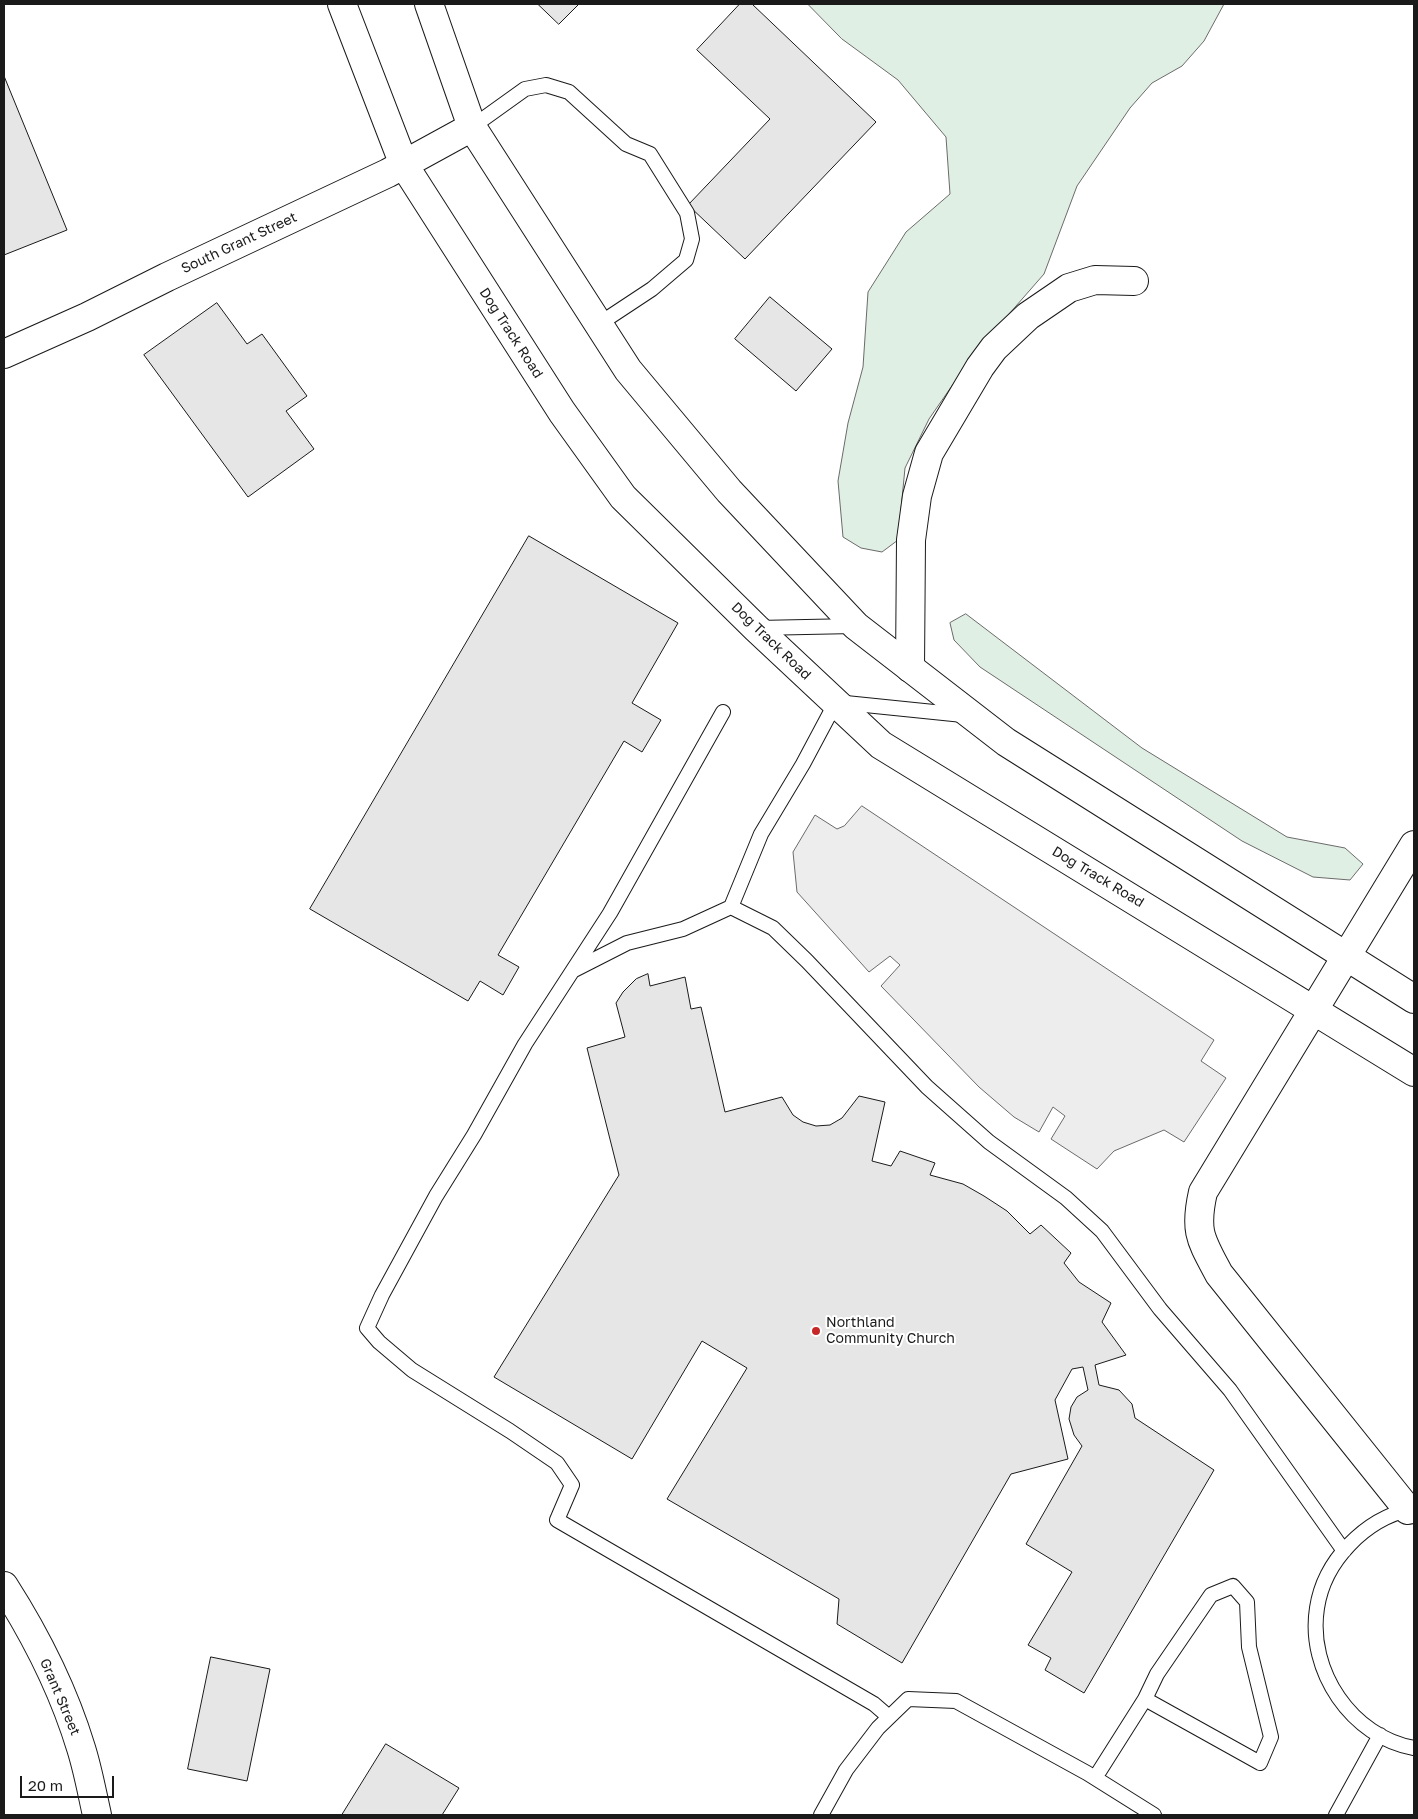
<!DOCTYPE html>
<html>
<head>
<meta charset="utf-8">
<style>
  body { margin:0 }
  #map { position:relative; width:1418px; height:1819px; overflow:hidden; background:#fff; font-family:"Golos Text",sans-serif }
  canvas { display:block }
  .frame { position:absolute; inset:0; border:5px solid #1a1a1a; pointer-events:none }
  .scale { position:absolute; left:20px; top:1776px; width:94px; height:22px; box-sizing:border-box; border:2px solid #1a1a1a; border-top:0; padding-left:6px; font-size:15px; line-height:18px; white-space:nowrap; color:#1a1a1a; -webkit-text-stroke:4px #fff; paint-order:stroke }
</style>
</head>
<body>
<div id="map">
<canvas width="1418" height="1819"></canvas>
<div class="frame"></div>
<div class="scale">20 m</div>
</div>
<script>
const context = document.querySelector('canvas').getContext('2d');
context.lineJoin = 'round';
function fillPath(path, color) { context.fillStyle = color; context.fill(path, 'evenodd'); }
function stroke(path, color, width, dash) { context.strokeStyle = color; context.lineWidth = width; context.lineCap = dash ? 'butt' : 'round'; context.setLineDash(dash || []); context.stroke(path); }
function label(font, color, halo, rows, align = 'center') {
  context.font = font + ' "Golos Text",sans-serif'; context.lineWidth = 4; context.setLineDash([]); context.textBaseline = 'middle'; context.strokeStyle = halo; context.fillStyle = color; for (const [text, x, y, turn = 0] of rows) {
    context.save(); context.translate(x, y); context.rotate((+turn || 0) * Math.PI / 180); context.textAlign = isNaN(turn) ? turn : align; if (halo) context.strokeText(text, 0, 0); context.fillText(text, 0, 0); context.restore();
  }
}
const green = new Path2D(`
  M808,4H1224L1204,41L1182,66L1152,83L1130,108L1077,186L1044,274L974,354L929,419L905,468L898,540L882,552L861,548L843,537L838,481L848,423L863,367L868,292L906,232L950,194L946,137L898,80L842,39Z
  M966,614L1142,748L1287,837L1345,848L1363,864L1350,880L1313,877L1242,841L980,667L954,640L950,623Z`);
fillPath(green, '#e0efe3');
stroke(green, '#6a6a6a', 1);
const parking = new Path2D(`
  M862,806L1214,1040L1201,1061L1226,1078L1184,1142L1164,1130L1114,1151L1097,1169L1051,1139L1065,1116L1053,1107L1039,1132L1014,1117L979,1087L881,986L900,965L890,956L869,972L797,892L793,852L815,815L837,829L844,826Z`);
fillPath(parking, '#ededed');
stroke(parking, '#6a6a6a', 1);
const building = new Path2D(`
  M538,4H579L559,24Z
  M740,4H752L876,122L745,259L688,205L770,119L697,50Z
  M4,76L67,230L4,255Z
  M770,297L832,349L796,391L735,339Z
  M217,303L247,344L262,334L307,396L286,411L314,449L248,497L144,355Z
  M529,536L678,623L632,703L661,720L642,752L624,741L498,955L519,967L503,995L480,981L468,1001L310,909Z
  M648,974L650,986L685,977L691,1009L701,1007L725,1112L782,1097L793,1115L803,1122L816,1126L830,1125L842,1118L859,1096L885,1102L872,1161L891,1166L900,1151L935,1163L930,1175L963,1184L984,1196L1007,1211L1030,1234L1041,1225L1071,1253L1064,1263L1079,1282L1111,1303L1102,1322L1126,1355L1095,1365L1099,1385L1119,1390L1132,1404L1135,1418L1214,1470L1084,1693L1045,1670L1051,1658L1028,1645L1072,1572L1026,1544L1082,1446L1074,1435L1069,1419L1071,1407L1077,1397L1088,1390L1083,1367L1072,1369L1055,1400L1068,1459L1011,1474L902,1663L837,1624L839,1599L667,1499L747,1368L702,1341L632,1459L494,1377L619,1175L587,1048L625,1037L616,1003L623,992L636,979Z
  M211,1657L270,1669L247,1781L188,1769Z
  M386,1744L459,1788L442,1815H342Z`);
fillPath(building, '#e6e6e6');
stroke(building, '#1a1a1a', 1);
const lane = new Path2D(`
  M472,127L525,89L546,85L569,92L626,144L650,154L687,213L692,239L686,260L652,289L599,324
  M757,628L855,626
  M723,712L610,913L525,1044L474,1135L436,1196L382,1295L367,1328L379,1342L412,1370L510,1431L557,1463L572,1485L557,1520L874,1704L889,1717
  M731,907L773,928L807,961L927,1087L989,1142L1066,1198L1102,1231L1160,1309L1230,1390L1344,1551
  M574,970L627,943L683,929L731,907L761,834L803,764L836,702L963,715
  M1411,1509C1365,1519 1324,1561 1317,1608C1307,1671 1352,1737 1414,1748
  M1095,1778L1145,1699L1157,1674L1211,1595L1233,1586L1247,1602L1249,1647L1271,1737L1260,1763L1145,1699
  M821,1815L846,1770L878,1728L908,1699L956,1701L1087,1773L1154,1815
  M1336,1815L1380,1735`);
const street = new Path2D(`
  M910,668L911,540L917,496L929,453L980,367L994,348L1028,316L1069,288L1095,280L1134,281
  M1408,1510L1219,1274C1201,1240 1194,1232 1203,1192L1414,845`);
const secondary = new Path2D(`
  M342,4L404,165L562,412L623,497L756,628L881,745L1414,1072
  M429,4L472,127L628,370L729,491L856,626L1006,742L1414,999
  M4,354L87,317L167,277L388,173L472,127
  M4,1586C36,1636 64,1692 81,1748C88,1770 92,1793 97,1815`);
stroke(lane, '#1a1a1a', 16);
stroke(street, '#1a1a1a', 30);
stroke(secondary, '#1a1a1a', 30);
stroke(lane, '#fff', 14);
stroke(street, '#fff', 28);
stroke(secondary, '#fff', 28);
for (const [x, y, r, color] of [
  [816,1331,5,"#c62828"]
]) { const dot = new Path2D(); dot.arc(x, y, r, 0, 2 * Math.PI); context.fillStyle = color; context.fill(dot); stroke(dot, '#fff', 2); }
label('14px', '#1a1a1a', '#fff', [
  ["South Grant Street",239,243,-25],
  ["Dog Track Road",511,333,57],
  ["Dog Track Road",771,641,44],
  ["Dog Track Road",1098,877,31],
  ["Grant Street",60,1697,67]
]);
label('14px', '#1a1a1a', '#fff', [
  ["Northland",826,1323],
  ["Community Church",826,1339]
], 'left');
</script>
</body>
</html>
